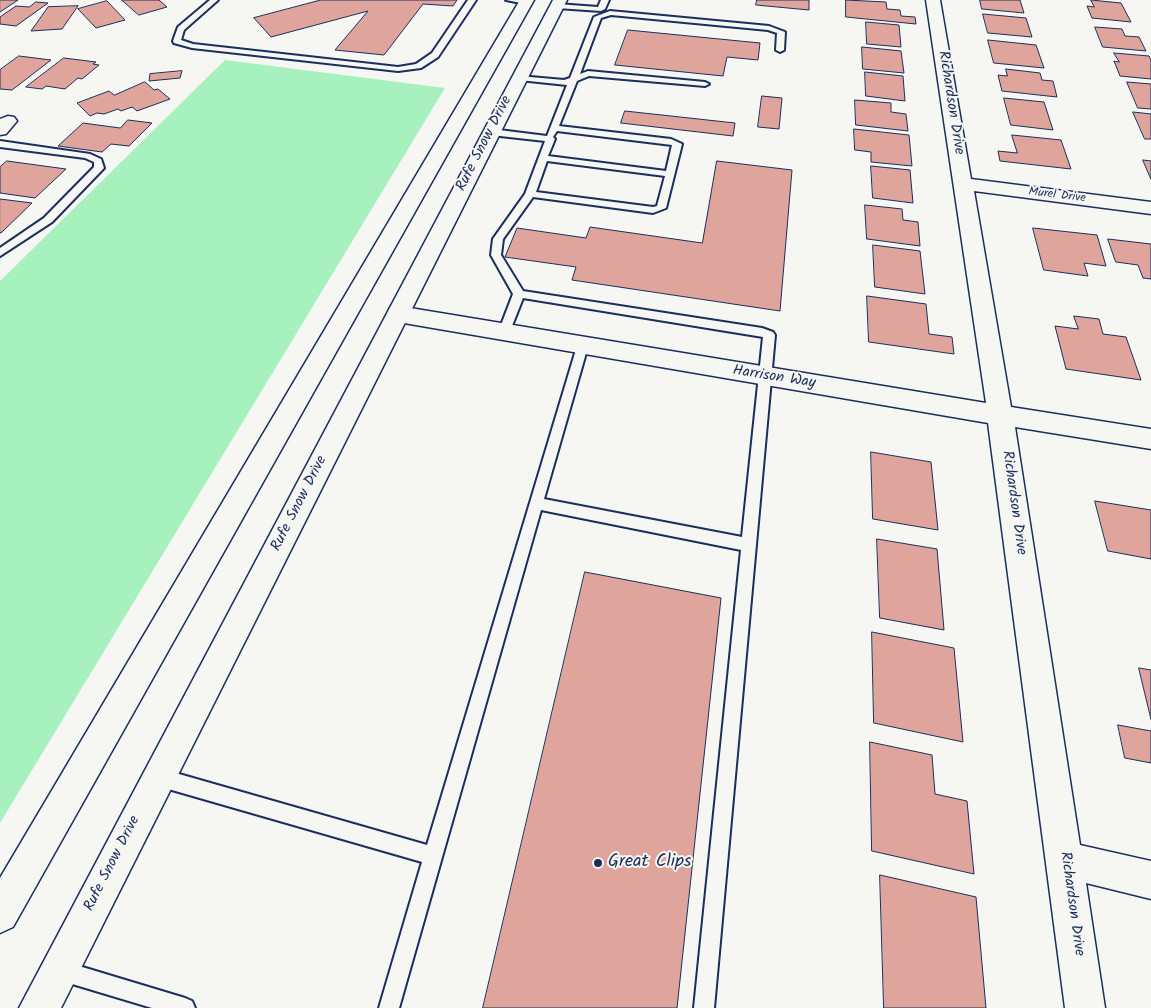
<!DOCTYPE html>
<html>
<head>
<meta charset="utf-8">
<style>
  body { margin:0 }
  canvas { display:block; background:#f6f6f2 }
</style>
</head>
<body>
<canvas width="1151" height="1008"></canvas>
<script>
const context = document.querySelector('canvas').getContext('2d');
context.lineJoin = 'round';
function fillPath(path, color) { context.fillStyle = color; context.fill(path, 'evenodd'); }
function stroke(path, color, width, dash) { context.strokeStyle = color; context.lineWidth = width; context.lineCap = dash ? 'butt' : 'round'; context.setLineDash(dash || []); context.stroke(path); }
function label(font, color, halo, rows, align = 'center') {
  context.font = font + ' Kalam,sans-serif'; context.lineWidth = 4; context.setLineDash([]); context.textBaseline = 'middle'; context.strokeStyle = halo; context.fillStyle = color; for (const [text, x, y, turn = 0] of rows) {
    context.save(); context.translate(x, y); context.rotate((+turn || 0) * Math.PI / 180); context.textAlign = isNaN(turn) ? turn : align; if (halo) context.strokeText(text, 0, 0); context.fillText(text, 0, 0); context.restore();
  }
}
fillPath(new Path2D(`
  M225,60L445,88L0,823V281Z`), '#a7f1bf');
const building = new Path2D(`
  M0,0H18L0,12Z
  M122,0H159L167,7L139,15Z
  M321,0H457L453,6L423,4L384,55L335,50L368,11L271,37L254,18Z
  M757,0H809V10L756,5Z
  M846,0L886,2L887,9L900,10L901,16L915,17L916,24L846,17Z
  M980,0H1020L1024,13L982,9Z
  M1091,0L1121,3L1131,22L1092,18L1087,6L1094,7Z
  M107,1L125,20L96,28L78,9Z
  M36,2L48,3L16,26L0,24V17L16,6L29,7Z
  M78,6L62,29L31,31L48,7Z
  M983,14L1026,18L1032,37L988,33Z
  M866,22L899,25L901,47L867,44Z
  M1095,27L1122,29L1125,36L1139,37L1146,51L1103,47Z
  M628,30L760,43L758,60L727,57L723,76L615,65Z
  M988,40L1036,45L1044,68L994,63Z
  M862,47L901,51L904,73L863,69Z
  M1114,53L1149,56L1151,60V79L1120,76L1114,61L1119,62Z
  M19,56L51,60L12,90L0,89V70Z
  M64,58L96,62L93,64L99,65L82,79L78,78L65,89L46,86L42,89L26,87Z
  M1006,69L1040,73L1042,80L1053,81L1057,97L1002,91L998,75L1007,76Z
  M182,71L180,78L149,81L150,74Z
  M865,72L903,76L905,101L866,96Z
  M145,82L154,90L158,89L170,99L137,111L132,107L121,111L118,109L104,114L97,113L90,116L77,103L109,91L114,95Z
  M1127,82L1151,84V109L1138,108Z
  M762,96L782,98L779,129L758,127Z
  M1004,98L1044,102L1053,130L1011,125Z
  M855,100L891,103V112L906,114L908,131L856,125Z
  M625,111L735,123L733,136L621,123Z
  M1133,112L1151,114V139H1145Z
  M128,120L152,123L129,146L111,144L102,152L58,146L83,123L120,128Z
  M854,129L909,135L912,166L871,162V152L855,150Z
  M1012,135L1061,140L1071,169L1000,161L998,151L1017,153Z
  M1143,160L1151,161V179Z
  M7,161L66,169L35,198L0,193V167Z
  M717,161L792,170L780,311L572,280L576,267L505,257L517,228L586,238L590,227L702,243Z
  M871,166L910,170L913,203L873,198Z
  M0,199L32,203L1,233H0Z
  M865,205L902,209L903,220L918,222L920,246L867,239Z
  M1033,228L1097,235L1106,266L1084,263L1088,276L1044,270Z
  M1108,239L1151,244V279L1143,278L1138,265L1116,262Z
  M873,245L920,251L925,294L875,287Z
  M867,296L926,304L929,334L952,337L954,354L869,342Z
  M1074,316L1099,319L1103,334L1126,337L1141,380L1066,369L1055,326L1078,329Z
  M871,452L931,462L938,530L873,519Z
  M1095,501L1151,510V559L1108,551Z
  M877,539L937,549L944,630L880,618Z
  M585,572L721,598L677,1008H483Z
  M872,632L954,648L963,742L874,723Z
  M1139,668L1151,670V719Z
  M1118,725L1151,731V763L1125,758Z
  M870,742L932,755L935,794L967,801L974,874L872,851Z
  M880,875L976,897L986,1008H884Z`);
fillPath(building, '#dfa59c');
stroke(building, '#1b2f5e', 1);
const lane = new Path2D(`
  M210,0H218L184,30L181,40L193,44L398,67L416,64L432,53L468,0H476L438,57L421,68L398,71L192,48L174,43L173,41L178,27Z
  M506,0H527L530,2L526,4Z
  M601,0H609L605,9L601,11L557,8L553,6L557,4L598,7Z
  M610,11L769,26L785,32L784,50L780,52L776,50L777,33L768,30L611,15L601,18L580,74L588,71L705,82L709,84L705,86L589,76L577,81L559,126L671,139L682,144L666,208L653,213L533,197L503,239L501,255L523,291L762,328L773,332L775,335L714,1008H694L741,550L541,510L399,1008H379L422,862L158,786L152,783L149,777L152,771L158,768L427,845L578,343L582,342L588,346L544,499L742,537L763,337L523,298L508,336L504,337L498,333L513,294L491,255L493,239L525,194L545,141L491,135L487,132L491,129L547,136L567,85L519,80L515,78L519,76L564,80L570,78L594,17ZM557,131L672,145L666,171L548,156L555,139L553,137ZM547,161L665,176L657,206L653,207L536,192Z
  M0,141L90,154L101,159L104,168L52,222L0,256V248L44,218L94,167V162L85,158L0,147Z
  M59,960L185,998L192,1001L195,1008H152L59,980L52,977L49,970L52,963Z`);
const street = new Path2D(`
  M926,0H940L971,179L1151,202V214L974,191L1011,407L1151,429V449L1015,427L1080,845L1151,861V899L1086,883L1105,1008H1065L988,423L398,322L390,320L387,314L390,308L398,306L986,403Z
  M8,116L14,117L17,121L6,134L0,135V119Z`);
const secondary = new Path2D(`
  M520,0H534L13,927L0,933V878Z
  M553,0H567L61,1008H19Z`);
stroke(lane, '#1b2f5e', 4);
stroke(street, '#1b2f5e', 3);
stroke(secondary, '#1b2f5e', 3);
fillPath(lane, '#f6f6f2');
fillPath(street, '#f6f6f2');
fillPath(secondary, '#f6f6f2');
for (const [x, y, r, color] of [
  [598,863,5,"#1b2f5e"]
]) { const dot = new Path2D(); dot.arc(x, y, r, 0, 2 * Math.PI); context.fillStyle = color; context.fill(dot); stroke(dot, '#f6f6f2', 2); }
label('12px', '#1b2f5e', '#f6f6f2', [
  ["Murel Drive",1057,196,7]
]);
label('15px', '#1b2f5e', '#f6f6f2', [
  ["Richardson Drive",950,103,81],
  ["Rufe Snow Drive",485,144,-63],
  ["Harrison Way",774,378,9],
  ["Richardson Drive",1013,503,82],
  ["Rufe Snow Drive",300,504,-63],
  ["Rufe Snow Drive",113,864,-63],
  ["Richardson Drive",1071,904,82]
]);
label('18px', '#1b2f5e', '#f6f6f2', [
  ["Great Clips",608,863]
], 'left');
</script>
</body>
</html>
